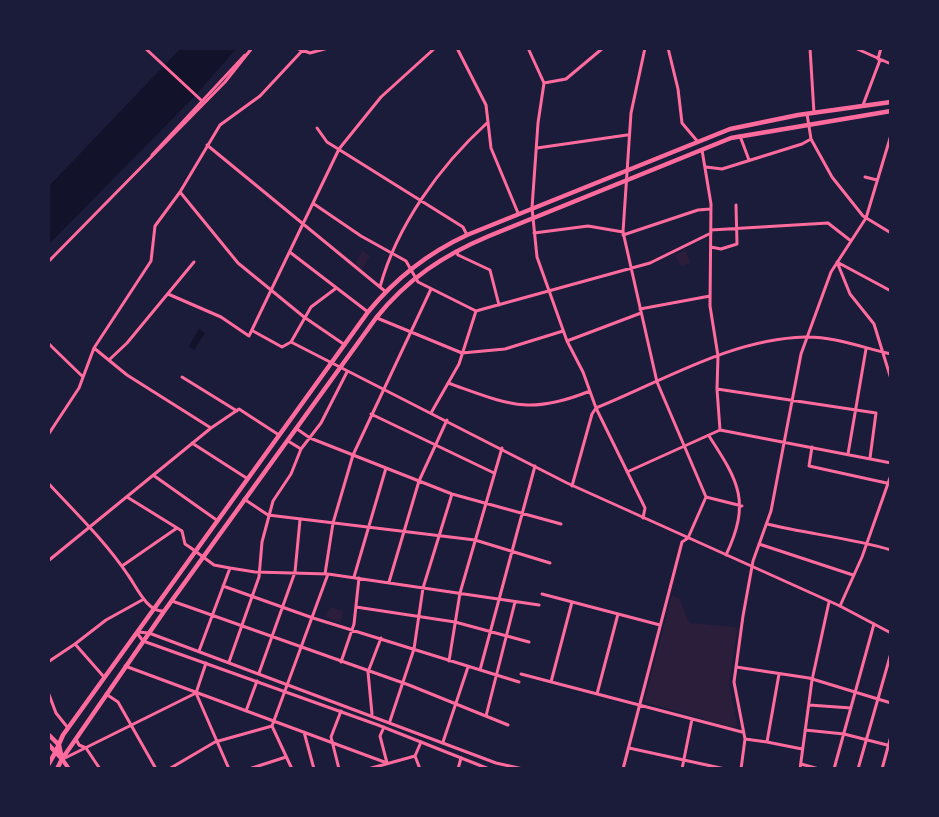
<!DOCTYPE html>
<html>
<head>
<meta charset="utf-8">
<style>
  body { margin:0 }
  #map { position:relative; width:939px; height:817px; overflow:hidden; background:#1b1b3a; font-family:"Open Sans",sans-serif }
  canvas { display:block }
  .frame { position:absolute; inset:0; border:50px solid #1b1b3a; pointer-events:none }
</style>
</head>
<body>
<div id="map">
<canvas width="939" height="817"></canvas>
<div class="frame"></div>
</div>
<script>
const context = document.querySelector('canvas').getContext('2d');
context.lineJoin = 'round';
function fillPath(path, color) { context.fillStyle = color; context.fill(path, 'evenodd'); }
function stroke(path, color, width, dash) { context.strokeStyle = color; context.lineWidth = width; context.lineCap = dash ? 'butt' : 'round'; context.setLineDash(dash || []); context.stroke(path); }
fillPath(new Path2D(`
  M362,250L370,256L362,270L355,265Z
  M686,250L690,263L681,267L675,255Z
  M672,595L680,599L687,619L691,623L735,627L737,630L729,684L737,725L734,728L644,702Z
  M330,607L343,611L341,622L326,617Z`), '#2a1e3b');
fillPath(new Path2D(`
  M181,48H237L192,99L48,245V187Z
  M199,329L205,333L194,350L189,346Z`), '#12122b');
stroke(new Path2D(`
  M145,48L201,100
  M296,48L310,53L328,48
  M457,48L486,105L491,148L518,213
  M528,48L544,83
  M668,48L678,89L682,123L698,142
  M810,48L814,113
  M855,48L891,64
  M878,59L881,48
  M863,105L880,60
  M807,114L811,139L832,177L863,216L891,233
  M317,128L327,142L463,227L467,235
  M740,136L749,160
  M207,145L386,292
  M537,148L627,135
  M702,150L711,204L710,306L718,356L717,389L720,430
  M152,155L245,55
  M706,167L722,169L802,144L811,139
  M865,177L877,180
  M180,192L238,263L304,317L345,345
  M314,204L361,236L406,261L418,282L476,311L650,263L711,233
  M711,230L828,223L851,241
  M534,233L588,226L623,232
  M623,235L698,210L710,209
  M711,247L721,249L737,244L736,205
  M456,251L458,255L490,270L499,305
  M291,253L368,312
  M837,262L850,294L874,324L891,379
  M837,262L891,291
  M380,287C397,225 440,166 487,123
  M168,294L221,317L249,336L339,149L381,97L435,48
  M640,309L710,296
  M377,318L462,353L505,349L563,331
  M253,331L282,347L291,342L332,363
  M567,341L641,313
  M291,342L311,307L335,289
  M48,343L82,376
  M94,348L127,375L211,428
  M109,360L127,343L194,262
  M182,377L237,411
  M448,383C508,404 528,416 590,391
  M717,389L876,413L870,458
  M431,413L459,364L476,311
  M371,414L494,473
  M297,429L310,438L452,494L561,524
  M48,435L79,388L94,348L151,261L155,226L180,192L220,125L260,96L301,52
  M709,436C739,482 751,502 726,555
  M288,441L301,449
  M192,443L248,479
  M812,447L809,466L891,484
  M848,454L866,349
  M627,472L720,430L891,463
  M153,475L218,521
  M48,483C76,513 105,541 128,575C136,586 147,612 163,611
  M572,486L592,414L596,408L583,372L567,341L537,257L532,208L538,123L544,83L566,79L603,48
  M127,497L182,531L185,544L191,548L214,565L230,568L255,572L328,574L539,605
  M706,497L742,506
  M244,499L268,515L475,540L550,563
  M643,518L645,508L596,408C663,381 731,339 805,337C832,336 864,348 891,354
  M767,524C808,534 851,538 891,550
  M759,544L853,575
  M48,561L211,428L239,409L279,435
  M122,566L177,528
  M325,574L333,523L353,455L431,289
  M354,577L386,468
  M389,582L419,481L447,420
  M223,586L313,618L519,682
  M542,594L660,625
  M172,601L409,685L508,725
  M840,606L862,557L891,475
  M356,607L455,622L529,642
  M199,651L230,568
  M449,661L460,593L502,448
  M48,662L75,644
  M229,662L259,577L262,542L273,501L291,474L301,449L321,423L347,372
  M341,662L354,624L359,578
  M206,663L196,693L229,769
  M125,666L387,763
  M736,667L809,678L891,703
  M480,670L535,466
  M259,673L295,572L300,520
  M521,674L742,732
  M779,674L767,742L802,749
  M104,677L75,644L106,620L144,599
  M551,682L572,602
  M48,692L56,713L68,728
  M106,694L118,702L156,769
  M597,694L618,614
  M809,705L851,708
  M246,711L257,681
  M372,714L368,672L381,638
  M486,716L515,602
  M390,721L414,649L423,588L452,494
  M384,727L380,736L387,763
  M805,730L844,734L891,746
  M304,732L314,769
  M76,739L79,745L86,748L100,769
  M745,739L767,742
  M443,742L468,667
  M629,748L725,769
  M63,759L196,693
  M801,764L819,769
  M169,769L215,742L272,726
  M249,769L286,757
  M292,769L272,726L328,574
  M339,769L331,737L341,711
  M368,769L415,756
  M420,769L415,756L421,742
  M458,769L461,758
  M623,769L682,542L688,538L706,497L657,382L623,232L631,113L645,48
  M682,769L692,719
  M741,769L745,739L734,682L743,616L753,561L771,511L801,354L831,272L866,218L891,135
  M800,769L812,680L829,602
  M834,769L874,624
  M858,769L891,653
  M882,769L891,736`), '#ff6b9d', 3);
stroke(new Path2D(`
  M48,262L225,82L252,48
  M332,363L567,483L840,606L891,633
  M138,632L149,633L496,763L523,769
  M137,633L143,641L378,725L489,769`), '#ff6b9d', 3);
stroke(new Path2D(`
  M62,759L69,769`), '#ff6b9d', 4);
stroke(new Path2D(`
  M48,765L55,753
  M57,769L62,759`), '#ff6b9d', 4.5);
stroke(new Path2D(`
  M48,734L59,745L62,759
  M48,744L62,759
  M55,753L63,735L368,312C395,279 428,253 467,235L730,129L798,115L891,102
  M62,759L165,610L376,318C407,279 444,255 489,236L731,138L891,111`), '#ff6b9d', 4.5);
</script>
</body>
</html>
